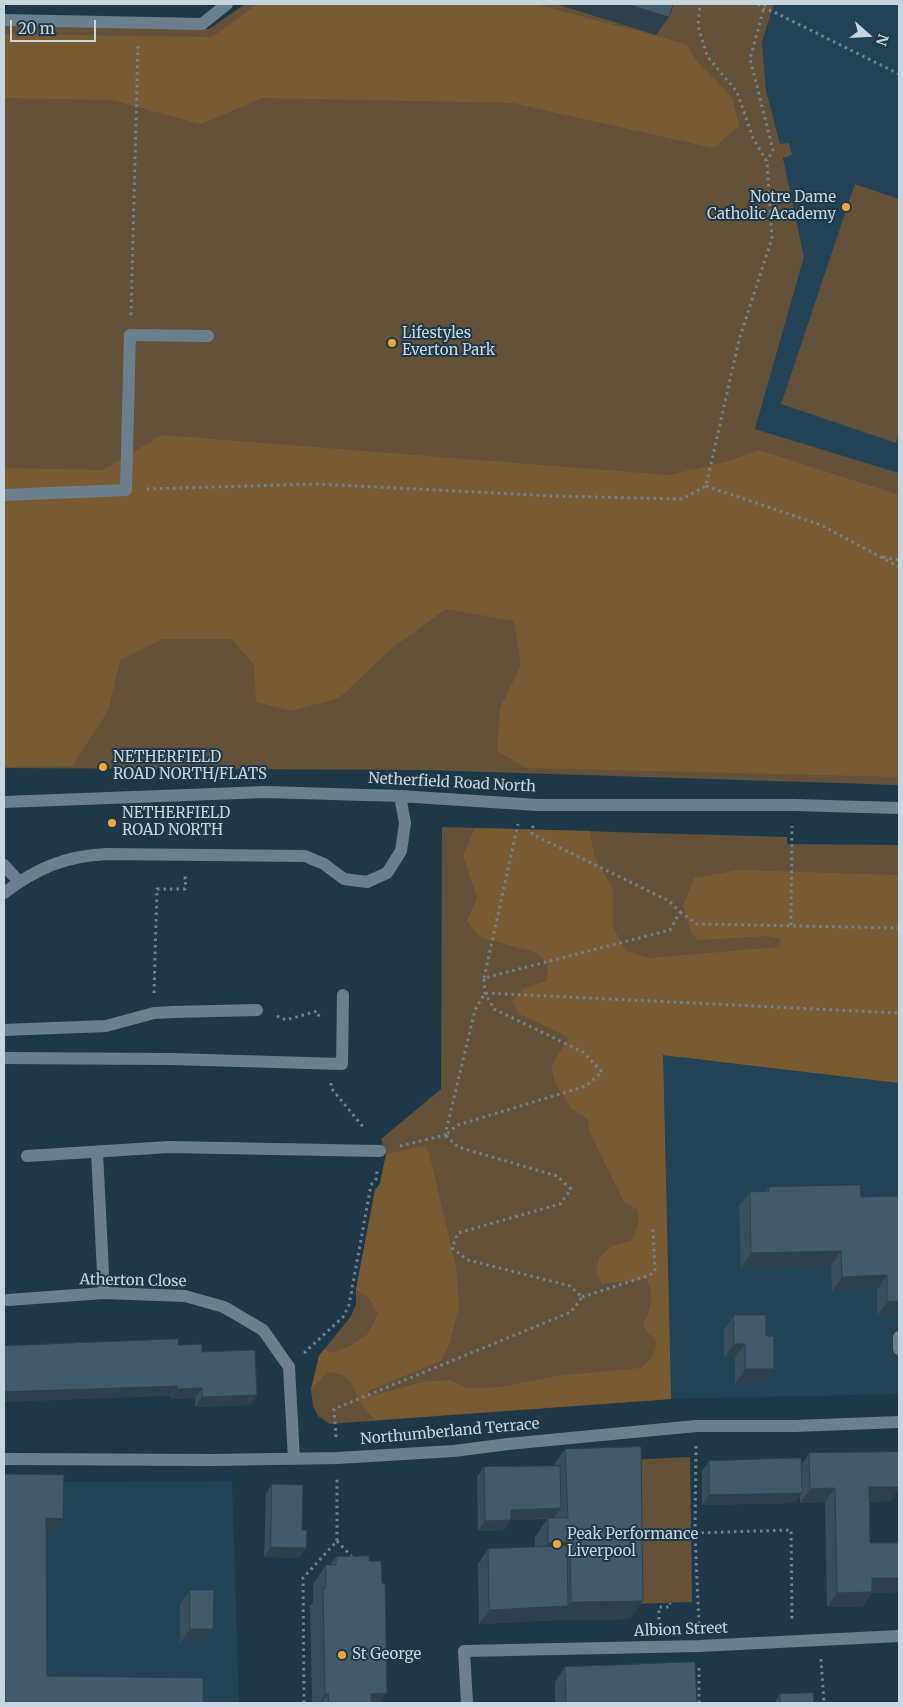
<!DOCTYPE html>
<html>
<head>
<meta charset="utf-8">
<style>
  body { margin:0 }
  #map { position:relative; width:903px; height:1707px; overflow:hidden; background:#1f3847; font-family:Merriweather,serif }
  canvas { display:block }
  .frame { position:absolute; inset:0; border:5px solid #c7d5de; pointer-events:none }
  .north { position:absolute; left:843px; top:10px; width:50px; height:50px; -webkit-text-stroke:4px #1f3847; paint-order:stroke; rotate:109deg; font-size:14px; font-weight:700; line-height:20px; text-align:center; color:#c7d5de }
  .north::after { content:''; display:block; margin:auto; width:18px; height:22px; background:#c7d5de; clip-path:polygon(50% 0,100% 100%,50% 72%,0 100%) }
  .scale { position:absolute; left:10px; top:20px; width:86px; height:22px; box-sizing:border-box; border:2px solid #c7d5de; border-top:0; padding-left:6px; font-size:15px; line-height:18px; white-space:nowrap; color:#c7d5de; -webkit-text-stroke:4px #1f3847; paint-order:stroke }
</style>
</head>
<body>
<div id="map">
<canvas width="903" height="1707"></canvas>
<div class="frame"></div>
<div class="north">N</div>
<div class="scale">20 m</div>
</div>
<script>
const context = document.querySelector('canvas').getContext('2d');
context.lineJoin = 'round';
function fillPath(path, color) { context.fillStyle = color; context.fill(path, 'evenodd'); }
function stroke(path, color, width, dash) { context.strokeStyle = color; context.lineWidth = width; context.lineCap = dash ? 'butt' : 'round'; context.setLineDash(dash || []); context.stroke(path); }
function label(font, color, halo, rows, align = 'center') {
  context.font = font + ' Merriweather,serif'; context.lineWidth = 4; context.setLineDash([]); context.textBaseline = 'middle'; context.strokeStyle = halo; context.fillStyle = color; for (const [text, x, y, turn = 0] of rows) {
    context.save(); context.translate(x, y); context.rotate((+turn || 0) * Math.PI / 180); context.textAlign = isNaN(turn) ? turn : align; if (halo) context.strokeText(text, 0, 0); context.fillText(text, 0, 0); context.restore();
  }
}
fillPath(new Path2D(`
  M774,4H899V473L755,429L804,257L783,157L792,155L780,145L766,90L762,42Z
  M663,1055L899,1083V1394L671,1399Z
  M232,1481L239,1703H4V1482Z`), '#224355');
fillPath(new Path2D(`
  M245,4H774L762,42L766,90L780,144L789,143L792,155L783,158L804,257L755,429L899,473V785L424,770L4,768V26L209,29Z
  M855,184L899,199V434L896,443L781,404Z
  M442,827L787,837V844L899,845V1083L663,1055L671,1399L330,1424L318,1416L313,1406L311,1390L319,1356L351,1316L356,1304V1290L375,1190L380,1184L386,1154L381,1139L441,1089Z
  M690,1457L692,1602L630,1604L628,1460Z`), '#635139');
fillPath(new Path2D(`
  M258,4H534L686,44L699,64L732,97L739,126L713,148L513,103L262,98L201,124L111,100L4,98V34L212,37Z
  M162,435L669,475L726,462L759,450L899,495V777L526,768L497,751L500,708L521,665L514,621L446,609L392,648L339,698L291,711L256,702L254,665L232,639H163L120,660L108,711L72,766L4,767V468L103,470Z
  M475,828L590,831L594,855L613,889V927L626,951L649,958L779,947L781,939L766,936L697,940L691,932L683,906L694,878L738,870L899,875V1083L663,1055L671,1399L375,1420C372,1416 367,1412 364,1408C350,1388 358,1375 327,1372L311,1390L319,1356L324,1349L333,1353L348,1347L368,1334L378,1314L369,1298L356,1290L375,1190L380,1184L386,1154L423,1146L429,1152L456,1267L459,1306L450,1343L441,1361L368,1391L371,1396L423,1382L450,1380L467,1388L501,1387L556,1376L640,1368C650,1361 655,1355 657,1342C653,1335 645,1334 643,1324C651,1311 655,1293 646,1279L602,1284L596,1272L599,1258L612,1246L632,1240L639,1222L638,1210L624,1202L590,1133L588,1120L581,1114L571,1109L555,1082L551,1066L569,1037L519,1014L512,1001L523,989L547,981L548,965L537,953L479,937L467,921L477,898L463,856Z`), '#785b32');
stroke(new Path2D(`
  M758,4L763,9L772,11L899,74
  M765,4L750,59L773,150L767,161
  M131,315L138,44
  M706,486L821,525L899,567
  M147,489L317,484L554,496L682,499L706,486L739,340L772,238L767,162L753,138L737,92L707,56L698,26L700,4
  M883,557L899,560
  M680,912L697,924L899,928
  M791,925L792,826
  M484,978L518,824
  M154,993L157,889H185L186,878H183
  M277,1016L286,1020L317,1011L320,1019
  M331,1083V1088L365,1129
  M400,1146L445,1135L475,1010L485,993L899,1013
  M582,1297L650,1275L655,1271L653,1229
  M304,1353L343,1317L349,1305L371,1185L376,1179L377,1171
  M336,1437L334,1409L571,1312L582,1297L570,1286L468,1260L452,1248L458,1233L560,1204L571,1189L557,1176L458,1147L445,1135L458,1125L586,1086L602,1072L583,1052L494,1009L485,993L484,978L670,930L680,912L669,901L532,834L533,825
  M696,1446L695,1533L699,1625
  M695,1533L791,1530L792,1620
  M337,1541L354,1559
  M659,1626V1607H670V1603
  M821,1659L824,1703
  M304,1703L303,1578L337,1541V1478
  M699,1703V1666`), '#6f828f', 3, [2.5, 4]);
stroke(new Path2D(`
  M4,20L202,24L227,4
  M4,495L126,490L130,335L208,336
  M4,802L265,792L400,796L537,805H793L899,808
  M4,865L19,882
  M4,893C37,868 65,856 107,854L305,856L324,864L344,879L367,882L387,873L401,851L405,823L400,796
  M4,1030L106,1026L154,1013L173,1012L257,1010
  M4,1058L172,1059L342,1064L343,995
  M97,1152L104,1293
  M27,1156L169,1147L380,1151
  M8,1300L104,1293L185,1296L224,1307L263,1330L289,1367L294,1459
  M899,1337V1349
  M4,1459L212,1460L337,1458L454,1451L508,1444L696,1426H795L899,1422
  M467,1703L464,1651L699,1646L899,1636`), '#6b808c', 12);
fillPath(new Path2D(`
  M768,1187L861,1197L899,1196V1315L877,1316V1290L832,1291L831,1266L741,1268L739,1206L750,1192L765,1191Z
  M734,1315L766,1336L774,1369L764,1383L735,1384V1358H724V1330Z
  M178,1345L202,1352L250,1405L195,1407V1398L170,1399Z
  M565,1449L630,1619L558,1620L479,1624L478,1564L488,1549L535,1547V1537L547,1519L511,1520L504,1530L478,1531L477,1477L484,1467L553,1466Z
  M899,1452V1488L890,1501L869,1502L870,1543H899V1592L872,1593L862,1607H827L825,1502L800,1503V1496L795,1503L702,1505V1471L709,1461L802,1464L809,1453Z
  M4,1474L63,1519L53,1533H46L47,1676L203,1703H4Z
  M272,1484L299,1558L264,1557L266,1494Z
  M336,1557L381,1703H312L310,1606L313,1602V1584L326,1565H330Z
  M190,1590L213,1629L203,1643H180V1604Z
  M565,1667L697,1703H555V1682Z
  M780,1694L814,1703H774Z`), '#384e5c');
fillPath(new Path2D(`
  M556,4H627L669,17L656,35Z
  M841,1251L831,1266L741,1268L751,1253Z
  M887,1275L877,1290L832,1291L842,1277Z
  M899,1301V1315L877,1316L887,1302Z
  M734,1344H745L735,1358H724Z
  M745,1369H774L764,1383L735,1384Z
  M177,1386L170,1396L4,1402V1392Z
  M202,1388L195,1398L170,1399L176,1389Z
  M257,1395L250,1405L195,1407L202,1397Z
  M869,1487H899V1488L890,1501L859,1502Z
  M835,1488L825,1502L800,1503L810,1489Z
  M802,1493L795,1503L702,1505L709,1495Z
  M561,1508L554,1518L504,1520L511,1510Z
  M46,1518L63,1519L53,1533H36Z
  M511,1520L504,1530L478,1531L485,1521Z
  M570,1542L557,1561H535L548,1543Z
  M271,1547L306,1548L299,1558L264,1557Z
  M872,1578H899V1592L872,1593L862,1607H827L837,1593Z
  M643,1601L630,1619L558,1620L479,1624L489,1610L568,1606L571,1602Z
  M190,1629H213L203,1643H180Z
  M328,1693L322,1703H319L325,1694Z
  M387,1693L381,1703H364L371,1694Z`), '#2e404b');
const building = new Path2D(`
  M627,4H673L669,17Z
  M860,1185L861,1197L899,1196V1301L887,1302V1275L842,1277L841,1251L751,1253L750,1192L769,1191L768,1187Z
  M734,1315H766V1336H774V1369H745V1344H734Z
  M178,1339V1345L202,1344V1352L255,1350L257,1395L202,1397V1388L176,1389L177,1386L4,1392V1346Z
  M641,1447L643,1601L571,1602L570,1542L548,1543V1518H568L565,1449Z
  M899,1452V1487H869L870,1543H899V1578H872V1592L837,1593L835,1488L810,1489L809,1453Z
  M801,1458L802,1493L709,1495V1461Z
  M560,1466L561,1508L511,1510V1520L485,1521L484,1467Z
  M4,1474L64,1475L63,1519L46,1518L47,1676L203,1678V1703H5V1680H4Z
  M272,1484L303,1485L302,1530H307L306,1548L271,1547Z
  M567,1546L568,1606L489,1610L488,1549Z
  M369,1556V1561H381L382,1583L385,1584L387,1693L371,1694V1703H329L328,1693L325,1694L323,1588H326V1565H336V1557Z
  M190,1590H214L213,1629H190Z
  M695,1662L697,1703H566L565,1667Z
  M813,1693L814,1703H780V1694Z`);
fillPath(building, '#415b6b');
stroke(building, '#2e404b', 1);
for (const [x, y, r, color] of [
  [846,207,5,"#eda83b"],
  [392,343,5,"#eda83b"],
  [103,767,5,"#eda83b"],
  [112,823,5,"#eda83b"],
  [557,1544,5,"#eda83b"],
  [342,1655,5,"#eda83b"]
]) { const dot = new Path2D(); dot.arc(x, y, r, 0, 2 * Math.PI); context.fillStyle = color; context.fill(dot); stroke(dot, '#1f3847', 2); }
label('15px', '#c7d5de', '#1f3847', [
  ["Notre Dame",836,198,"right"],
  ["Catholic Academy",836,215,"right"],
  ["Lifestyles",402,334],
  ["Everton Park",402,351],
  ["NETHERFIELD",113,758],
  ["ROAD NORTH/FLATS",113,775],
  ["NETHERFIELD",122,814],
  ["ROAD NORTH",122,831],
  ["Peak Performance",567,1535],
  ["Liverpool",567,1552],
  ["St George",352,1655]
], 'left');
label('15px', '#c7d5de', '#1f3847', [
  ["Netherfield Road North",452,783,3],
  ["Atherton Close",133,1281,1],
  ["Northumberland Terrace",450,1432,-5],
  ["Albion Street",681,1630,-2]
]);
</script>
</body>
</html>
